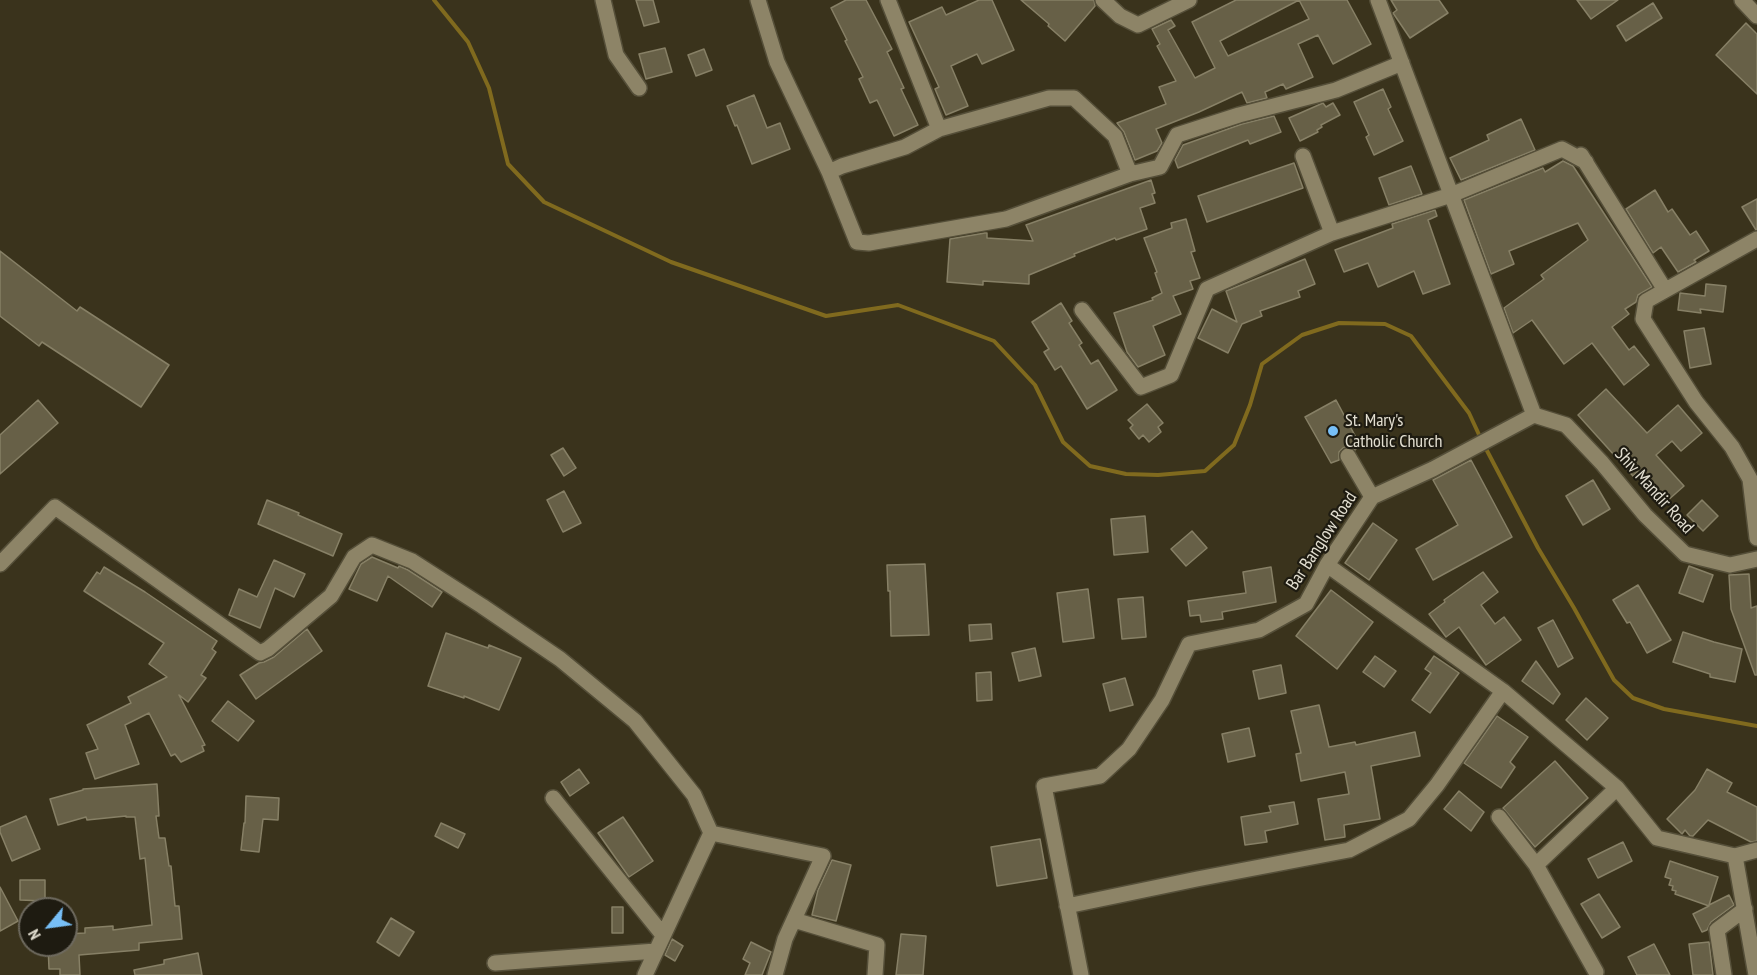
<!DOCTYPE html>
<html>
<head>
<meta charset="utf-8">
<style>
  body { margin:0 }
  #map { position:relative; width:1757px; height:975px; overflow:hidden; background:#3a331c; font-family:"PT Sans Narrow",sans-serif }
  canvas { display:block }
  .north { position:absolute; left:18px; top:897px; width:60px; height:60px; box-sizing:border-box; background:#1e1b11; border:2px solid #6d695e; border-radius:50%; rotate:241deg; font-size:16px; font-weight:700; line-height:24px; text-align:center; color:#e3dfd1 }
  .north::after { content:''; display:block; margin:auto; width:21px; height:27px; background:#77bff7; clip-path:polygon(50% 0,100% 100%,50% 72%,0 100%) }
</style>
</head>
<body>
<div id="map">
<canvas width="1757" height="975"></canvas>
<div class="north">N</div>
</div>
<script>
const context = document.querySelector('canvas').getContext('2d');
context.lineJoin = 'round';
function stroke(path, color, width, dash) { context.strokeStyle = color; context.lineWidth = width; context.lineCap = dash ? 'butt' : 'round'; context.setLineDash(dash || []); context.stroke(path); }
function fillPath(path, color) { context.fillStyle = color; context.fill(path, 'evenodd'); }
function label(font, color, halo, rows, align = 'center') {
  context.font = font + ' "PT Sans Narrow",sans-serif'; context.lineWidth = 4.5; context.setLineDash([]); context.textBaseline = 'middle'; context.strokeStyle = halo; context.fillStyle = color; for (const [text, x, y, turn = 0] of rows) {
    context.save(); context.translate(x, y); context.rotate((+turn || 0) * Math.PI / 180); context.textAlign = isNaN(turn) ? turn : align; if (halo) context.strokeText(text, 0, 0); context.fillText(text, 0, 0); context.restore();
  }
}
stroke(new Path2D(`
  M434,0L468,42L489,88L508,164L544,202L671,262L826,316L898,305L994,341L1035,385L1063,442L1090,466L1126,474L1158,475L1205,471L1234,445L1250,405L1262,364L1302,335L1339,323L1385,324L1411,336L1469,413L1481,439
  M1484,445L1538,548L1574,608L1614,680L1633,698L1664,709L1757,726`), '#806a1e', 4);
const building = new Path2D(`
  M636,0H653L659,22L644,26Z
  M846,0H866L892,49L887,52L904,88L901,89L918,125L894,136L877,100L870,103L859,79L863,77L845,41L847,40L831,8Z
  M979,0H992L1014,50L982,64L977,54L951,66L968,106L946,115L935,89L939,87L909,22L942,7L946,15Z
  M1021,0H1094L1095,6L1065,41L1048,26L1049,24Z
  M1236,0H1347L1371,44L1333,64L1318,35L1298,44L1313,77L1286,89L1283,84L1265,92L1267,98L1247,103L1242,92L1199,112L1156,129L1162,143L1157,151L1135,160L1124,132L1117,123L1166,104L1159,87L1176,81L1157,46L1160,44L1152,29L1171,20L1175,26L1168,30L1195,78L1215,68L1192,22ZM1299,0L1309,19L1228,56L1220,41Z
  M1391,0H1439L1448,13L1410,38L1393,13L1397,10Z
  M1577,0H1618L1591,19Z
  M1653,3L1662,18L1626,41L1617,26Z
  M1746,23L1757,34V94L1716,55Z
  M665,48L672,72L646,79L639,54Z
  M704,49L712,70L696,76L688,55Z
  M1383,89L1391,107L1388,109L1403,141L1374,155L1366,137L1369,135L1354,102Z
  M754,95L767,128L780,123L790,149L752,164L737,125L735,126L727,106Z
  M1323,103L1326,107L1333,103L1340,115L1321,125L1322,127L1317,130L1318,132L1300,141L1289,118Z
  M1274,116L1281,132L1250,144L1248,140L1178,168L1175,160L1183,145L1242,124Z
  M1521,119L1535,150L1461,180L1450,158L1489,140L1487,135Z
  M1563,161L1573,166L1652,287L1638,295L1636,302L1625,309L1629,314L1612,327L1629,350L1634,346L1649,365L1624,385L1592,343L1564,364L1532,320L1513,333L1504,308L1544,279L1541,275L1588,240L1578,223L1509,251L1514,264L1491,274L1464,200L1543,168L1545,172Z
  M1294,163L1303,188L1207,222L1198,196Z
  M1411,166L1422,194L1389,205L1379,178Z
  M1151,180L1155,193L1152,194L1155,203L1140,208L1147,229L1116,240L1115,238L1074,254L1075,256L1029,275V284L983,281V285L947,282L950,239L985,233H987V238L1033,241L1026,225Z
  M1655,190L1668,212L1672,209L1690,235L1696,231L1709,251L1694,260L1696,262L1678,272L1661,247L1653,253L1626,209Z
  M1757,199V229L1756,230L1742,207Z
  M1435,210L1437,216L1428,220L1450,284L1423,294L1414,271L1378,287L1368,263L1344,272L1335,250L1393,228L1392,224Z
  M1186,219L1195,251L1191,252L1200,278L1190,281L1193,289L1173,296L1181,314L1153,326L1165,355L1138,367L1127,352L1114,313L1153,300L1152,298L1162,293L1155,273L1157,272L1144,238L1172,228L1171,223Z
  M0,251L77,311L80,307L169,365L141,407L42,342L39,346L0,316Z
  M1305,259L1315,284L1298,291L1300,297L1260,311L1262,316L1242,324L1228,353L1198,338L1212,309L1237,322L1226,291Z
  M1706,284L1726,286L1723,312L1700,309L1701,313L1678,310L1680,293L1705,296Z
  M1061,303L1072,321L1069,323L1082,343L1079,345L1091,364L1098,360L1117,390L1087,409L1061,366L1055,370L1044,352L1049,349L1032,322Z
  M1704,328L1711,364L1690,368L1684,331Z
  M1606,389L1647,433L1678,405L1702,433L1681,451L1672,441L1656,455L1684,486L1666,502L1638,471L1633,476L1578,415Z
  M38,400L58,423L0,474V435Z
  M1336,400L1360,445L1355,450L1349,446L1343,448L1339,452V460L1331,463L1305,417Z
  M1147,404L1163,423L1158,427L1161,432L1149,442L1143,435L1139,439L1130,428L1133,425L1128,420Z
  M563,448L576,468L564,476L551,455Z
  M1471,460L1512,537L1433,580L1416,549L1458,525L1433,480Z
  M1593,480L1610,509L1583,525L1566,496Z
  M564,491L581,523L563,532L547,500Z
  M267,500L299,513L298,515L342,534L333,556L258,524Z
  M1702,500L1718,516L1703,531L1687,515Z
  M1145,516L1148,552L1114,555L1111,519Z
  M1373,523L1397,540L1369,580L1345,563Z
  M1192,531L1207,548L1186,566L1171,549Z
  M372,557L398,568L399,566L408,570L442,592L432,607L388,576L377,601L349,589L361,564Z
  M274,560L305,574L294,597L275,588L260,628L229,615L239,589L257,597Z
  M925,564L929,635L891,636L890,591H888L887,565Z
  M1689,566L1713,575L1703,602L1679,593Z
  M104,567L145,592L217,641L212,649L216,652L201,675L206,678L188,702L179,695L205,745L202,746L204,751L181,762L175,754L171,756L149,713L125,725L139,764L95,779L86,753L98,749L87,725L131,703L128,697L167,677L149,664L164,643L84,591L97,572L100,574Z
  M1271,567L1276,602L1222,612L1223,619L1201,622L1200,615L1190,616L1188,601L1246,593L1243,572Z
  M1483,572L1498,592L1481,605L1495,624L1504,617L1521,640L1486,665L1459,627L1446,637L1429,614L1445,602L1444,600Z
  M1749,574L1751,608L1757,606V675H1755L1731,609L1729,575Z
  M1638,585L1671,640L1647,653L1630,622L1627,623L1613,600Z
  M1088,589L1094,638L1063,642L1057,593Z
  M1331,590L1373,622L1337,669L1296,636Z
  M1143,597L1146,637L1122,639L1118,599Z
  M1553,620L1573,658L1558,667L1538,628Z
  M991,624L992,639L970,641L969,625Z
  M307,629L322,651L256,699L240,675L259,663L264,662L274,657Z
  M1683,632L1714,642L1742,649L1735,682L1710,677V674L1673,662Z
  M446,633L488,648L489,645L521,658L499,710L464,696V698L428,686Z
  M1035,648L1041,676L1019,681L1012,653Z
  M1375,656L1396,671L1384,687L1363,672Z
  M1434,656L1459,673L1430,713L1412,700L1431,673L1425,669Z
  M1536,661L1560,694L1553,704L1522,681Z
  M1281,665L1286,693L1259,699L1253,671Z
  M991,672L992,700L977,701L976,673Z
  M1125,678L1133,705L1110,711L1103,684Z
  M1586,698L1608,718L1587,740L1566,720Z
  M228,701L254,721L238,741L212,721Z
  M1319,705L1329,747L1355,742L1356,745L1415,732L1420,756L1371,766L1380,819L1344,825L1345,837L1325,840L1318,799L1349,794L1345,772L1301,781L1296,754L1301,753L1291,711Z
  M1497,716L1528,737L1510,762L1515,767L1501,788L1464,763Z
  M1249,728L1255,756L1228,762L1222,734Z
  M1555,761L1588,798L1535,847L1503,808Z
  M579,769L589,783L570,796L561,782Z
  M1707,769L1732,783L1727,792L1757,807V841L1751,842L1708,820L1693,836H1690L1685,830L1682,834L1667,819L1695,790Z
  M157,784L159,816H156L159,838H165L169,866H171L175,906H179L182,939L139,943V950L79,955L80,975H60V969H49L48,945H66V934L85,933V928L113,926V930L152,925L145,858L140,859L135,817H126V816L87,820L86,817L58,825L50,799L83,790V789Z
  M1459,791L1484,812L1471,831L1444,809Z
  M246,796L279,798L278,820L263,819L259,852L241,850L244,823H245Z
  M1294,802L1298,824L1265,831L1267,842L1245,845L1241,817L1271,812L1269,806Z
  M26,816L40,849L12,861L0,832V827Z
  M623,817L653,861L629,877L598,833Z
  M441,823L465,834L458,848L435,836Z
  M1040,839L1047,878L997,886L991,847Z
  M1623,842L1632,861L1598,878L1588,859Z
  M832,860L851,865L836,921L812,915L818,890Z
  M1670,861L1718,877L1709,905L1729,895L1734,905L1711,922L1707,930L1702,932L1693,914L1709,906L1675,894L1676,891L1672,890L1673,886L1669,885L1671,879L1665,877Z
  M20,880H45V901L20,900Z
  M0,887L18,921L0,931Z
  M1599,894L1620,927L1602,938L1581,904Z
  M612,907H623V933H612Z
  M391,918L414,932L399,956L377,942Z
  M901,934L926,936L923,975H896Z
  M672,939L683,946L675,961L665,955Z
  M751,942L771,952L762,975H745L750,963L743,959Z
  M1709,942L1713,975H1693L1689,944Z
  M1654,944L1670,975H1637L1628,957Z
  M198,953L202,975H135L134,970L164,964V960Z`);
fillPath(building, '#676047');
stroke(building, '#878066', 1.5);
const minor = new Path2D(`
  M603,0L616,55L639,88
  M758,0L777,62L829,172L857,242L869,243L1006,219L1130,174L1160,167L1177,135L1239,115L1336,90L1402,63
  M888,0L939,129
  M1103,0L1120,16L1138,25L1189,0
  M1378,0L1534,415
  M1742,0L1757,16
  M1581,155L1665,290
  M1303,156L1332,233
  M829,172L842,166L905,147L939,129L1049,98H1074L1115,136L1130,174
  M1757,239L1646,301L1643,319L1696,402L1732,447L1750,479L1757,538
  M1082,310L1141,387L1171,375L1207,289L1332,233L1451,195L1562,149L1586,162
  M1534,415L1566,425L1602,463L1645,515L1685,554L1730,565L1757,559
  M1348,456L1372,497
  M0,564L55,507L260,653L268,649L331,596L354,557L372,545L412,561L482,606L560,659L635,721L694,795L711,833L645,975
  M1327,565L1503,691L1617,788L1657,838L1735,856L1757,850
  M553,798L663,935
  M1499,817L1536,865L1596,972
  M711,833L823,856L785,939L775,975
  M1735,856L1756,975
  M1536,865L1617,788
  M1067,906L1197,879L1349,850L1409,819L1437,785L1503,691
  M794,920L877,945L875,975
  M495,963L656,951
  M1081,975L1044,786L1100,776L1129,749L1162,700L1189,644L1259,630L1306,604L1327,565L1372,497L1433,469L1534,415
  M1724,975L1717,930L1745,909`);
stroke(minor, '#554f39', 18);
stroke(minor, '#8d8467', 15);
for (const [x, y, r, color] of [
  [1333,431,6,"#77bff7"]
]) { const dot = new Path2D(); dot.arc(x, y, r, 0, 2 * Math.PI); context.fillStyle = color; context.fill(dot); stroke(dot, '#1e1b11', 2); }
label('18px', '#e3dfd1', '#1e1b11', [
  ["St. Mary's",1345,421],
  ["Catholic Church",1345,442]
], 'left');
label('18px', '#e3dfd1', '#1e1b11', [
  ["Shiv Mandir Road",1654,491,48],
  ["Bar Banglow Road",1322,541,-57]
]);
</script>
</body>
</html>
